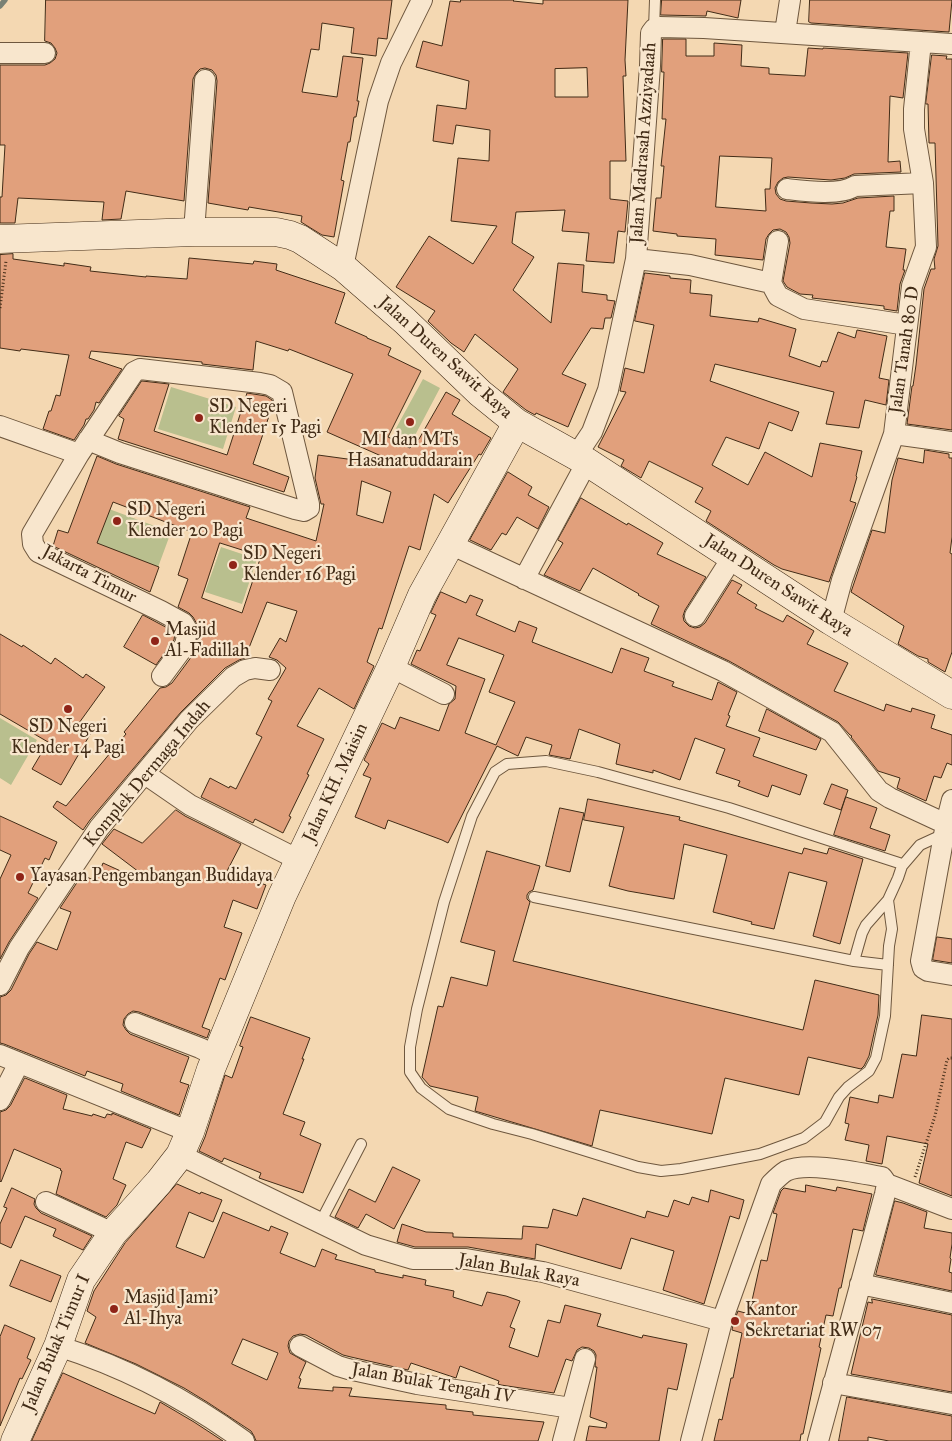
<!DOCTYPE html>
<html>
<head>
<meta charset="utf-8">
<style>
  body { margin:0 }
  canvas { display:block; background:#f4d8b2 }
</style>
</head>
<body>
<canvas width="952" height="1441"></canvas>
<script>
const context = document.querySelector('canvas').getContext('2d');
context.lineJoin = 'round';
function fillPath(path, color) { context.fillStyle = color; context.fill(path, 'evenodd'); }
function stroke(path, color, width, dash) { context.strokeStyle = color; context.lineWidth = width; context.lineCap = dash ? 'butt' : 'round'; context.setLineDash(dash || []); context.stroke(path); }
function label(font, color, halo, rows, align = 'center') {
  context.font = font + ' "IM FELL Great Primer",serif'; context.lineWidth = 4.5; context.setLineDash([]); context.textBaseline = 'middle'; context.strokeStyle = halo; context.fillStyle = color; for (const [text, x, y, turn = 0] of rows) {
    context.save(); context.translate(x, y); context.rotate((+turn || 0) * Math.PI / 180); context.textAlign = isNaN(turn) ? turn : align; if (halo) context.strokeText(text, 0, 0); context.fillText(text, 0, 0); context.restore();
  }
}
fillPath(new Path2D(`
  M423,379L440,388L412,441L394,432Z
  M171,387L236,407L223,449L158,429Z
  M109,509L171,532L157,570L95,546Z
  M221,547L257,559L242,604L205,592Z
  M0,718L37,740L11,785L0,778Z`), '#b9bf8e');
stroke(new Path2D(`
  M0,6L5,0`), '#798175', 5.5);
const building = new Path2D(`
  M46,0H392L387,39L378,38L376,56L351,53L354,28L322,23L319,50L311,49L302,92L337,97L343,56L363,58L357,101H359L356,117H354L350,142H348L341,180L344,181L334,237L322,235L301,222L302,216L249,207L248,210L208,203L217,81L216,75L212,70L205,68L200,69L196,73L193,79L184,201L126,191L121,219L102,220L104,202L18,198L15,223H0V197H2L5,145H0V65H45L50,63L55,59L57,53L55,48L51,43L45,41Z
  M461,0H514L513,1L543,4V0H628L625,60L626,76H623L626,161H610V199L628,201L625,232L618,231L614,263L586,261L589,233L562,231L565,210L516,212L512,243L534,257L513,290L551,323L558,263L584,265L582,292L607,295V300L615,301L611,318H605L603,329L591,328L562,374L586,384L568,427L536,413L535,415L526,410L503,392L518,369L475,334L464,352L451,343L428,321L435,311L396,287L429,236L473,264L497,226L451,221L458,158L489,161L490,130L456,125L453,144L433,141L437,105L466,109L469,81L416,67L423,41L442,46L450,1L460,2ZM587,68L588,97H555V69Z
  M662,0H741L738,18L707,11L706,16L661,15Z
  M810,0H952L949,32L811,23L809,22Z
  M663,39H686V56H714V43L742,45L741,66L769,68V74L805,76L808,48L823,49V48L908,53L903,98L890,96L888,162L900,161L901,172L854,174L845,178L831,180L788,177L783,178L778,182L775,188L776,194L780,199L786,201L811,203L832,204L843,203L858,198L894,196V211H890L886,247L906,249L903,270H905L900,284L897,311L884,309V306L812,298L813,295L800,294L787,287L783,281L790,243L789,237L786,232L780,229L773,230L769,234L766,239L763,260L715,255L716,239L677,236V234L653,231L656,198H661L664,166H661L666,119H662L664,72H662ZM720,156L772,158L770,189H765L766,211L716,207Z
  M932,55L947,56L946,59H952V430L907,424L912,386H913L916,365L924,289L931,269H935L934,259L938,246L935,143H929L928,104H926Z
  M13,254V259L64,266V263L91,267L90,271L146,277V276L187,279L189,258L253,264L254,261L277,264L276,270L345,293L335,323L367,337V338L391,348L388,355L421,371L388,437L410,448L419,439L446,392L460,400L452,414L491,438L481,455L479,454L448,503L434,494L420,550L409,546L382,629L379,628L367,662L374,666L354,709L319,688L297,726L324,739L307,774L309,775L289,816L291,817L283,833L255,819L253,823L201,797L210,778L229,788L230,786L236,789L262,737L256,734L272,701L268,699L286,668L277,660L269,657L280,638L286,642L297,611L267,602L245,658L239,660L225,668L181,712L90,820L83,830L53,807L57,801L66,806L126,734L124,732L160,688L166,687L172,683L195,652L199,635L198,626L193,617L189,613L178,607L188,579L178,575L192,532L113,502L97,543L159,567L150,592L53,546L58,530L68,533L97,456L116,464L250,507L246,518L316,541L324,504H321L315,478L318,455L406,467L327,432L353,374L289,349L288,351L256,341L253,370L202,364V362L91,351L89,358L122,369L99,403L96,402L94,410L88,419H86L84,425L74,440L43,429L49,411H51L56,395L60,396L69,355L21,349L20,351L0,348V255ZM362,481L391,492L383,523L357,515ZM220,543L261,556L242,613L202,598Z
  M645,273L670,276V278L691,280L690,293L712,295L710,316L758,322L759,318L796,329L789,356L820,367L822,361L827,362L838,332L855,338L857,330L887,336L879,378L889,380L886,405L865,400L859,428L826,424L834,392L715,364L710,381L799,412L792,431L769,422L759,449L726,437L712,465L748,485L765,452L812,477L820,443L862,451L856,476L857,477L850,501L856,503L829,582L782,569L774,565L706,521L711,511L695,502L703,488L649,461L641,478L621,466L624,460L598,447L626,392L620,391L625,368L644,373L654,325L635,321Z
  M142,381L169,384L154,431L227,455L247,393L266,396L272,400L273,404L253,464L289,477L284,492L118,439L124,419L119,416Z
  M925,450L949,454V458H952V537L950,553L952,554V652L945,672L928,662V659L918,656L898,644L904,626L851,592L872,530L885,533L892,480L898,458L923,463Z
  M508,472L532,487L528,495L549,507L538,529L517,517L506,535L502,533L491,550L470,540Z
  M581,498L627,525L628,523L663,543L657,554L706,577L685,610L683,616L684,621L689,626L695,628L700,627L705,623L732,580L742,585L737,593L757,605L755,608L783,622L787,615L814,631L807,644L848,663L834,691L884,711L886,704L911,712L912,708L935,715L931,728L952,735V765L947,763L941,778L934,776L926,801L897,788L900,778L878,771L851,737L852,736L850,735L838,722L729,661L651,624L659,606L638,595L639,594L593,568L580,591L544,575L563,543L558,540Z
  M441,592L466,603L470,595L483,600L476,615L515,632L519,621L537,628L532,642L612,673L621,648L649,658L644,671L674,682L672,686L712,700L718,682L737,692L728,715L730,716L726,726L760,738L753,756L807,775L800,795L772,785L768,797L738,786L740,781L716,773L725,749L695,738L680,780L653,770V773L616,764L620,744L579,729L570,759L549,755L552,745L526,737L518,756L497,746L448,843L442,840L388,820L385,829L355,817L371,778L363,775L369,764L364,760L382,723L395,729L400,717L439,731L449,704L455,699L456,686L411,664L417,650L420,651L436,615L431,613ZM459,638L504,655L489,692L515,702L496,745L465,733L485,679L447,665Z
  M143,615L175,632L174,640L156,665L124,647Z
  M0,634L22,647L23,645L51,664L55,658L83,678L86,674L105,687L79,723L92,731L61,785L32,769L48,742L0,714Z
  M767,709L821,739L816,750L759,731Z
  M832,784L848,790L841,810L824,804Z
  M846,797L877,808L870,828L890,835L885,851L834,835Z
  M588,799L680,817L679,820L802,854L804,848L827,854L829,848L863,859L840,944L813,936L827,882L789,872L774,929L751,924L752,922L713,912L727,855L684,844L674,899L628,891L609,886L624,827L584,820Z
  M560,808L584,813L570,872L546,866Z
  M176,810L185,816L241,844L227,871L266,885L257,909L233,900L224,927L242,933L225,980L220,978L202,1027L210,1030L207,1038L139,1012L133,1011L128,1014L124,1019L123,1025L126,1030L130,1034L189,1057L180,1082L189,1085L179,1115L121,1091L123,1084L87,1071L85,1076L4,1044L0,1043V997L6,995L11,990L29,954L37,942L57,950L71,912L60,908L82,875L96,881L103,863L136,878L139,872L102,844L109,835L114,829L142,843Z
  M0,816L57,842L49,860L45,858L28,893L38,898L9,942L0,959V879L11,855L0,850Z
  M487,851L540,866L533,890L529,892L527,895V899L530,902L513,961L803,1030L815,980L879,995L878,1015L869,1056L864,1066L861,1069L808,1057L799,1095L725,1078L712,1134L600,1110L592,1146L475,1111L478,1097L430,1086L422,1077L438,1006L443,1007L451,977L487,986L495,951L461,942Z
  M937,937L952,939V963L933,960Z
  M922,1015L952,1019V1196L919,1183L928,1144L887,1136L882,1164L866,1161L869,1145L845,1140L849,1124L845,1123L850,1097L878,1103L879,1095L893,1098L902,1054L916,1056Z
  M251,1017L310,1038L302,1059H304L283,1114L305,1122L300,1135L321,1144L303,1193L259,1178L261,1173L224,1158L222,1162L199,1151L205,1137L225,1075L232,1078L243,1047L240,1046Z
  M25,1078L67,1095L63,1109L92,1116L93,1114L105,1118L107,1114L112,1115V1113L151,1129L142,1148L126,1142L113,1179L126,1185L117,1205L106,1217L56,1194L62,1171L60,1170L61,1169L14,1149L1,1182L0,1181V1112L6,1110L10,1106Z
  M393,1167L420,1180L394,1229L366,1214L358,1228L335,1217L349,1189L375,1202Z
  M177,1184L200,1194L201,1192L222,1200L213,1222L189,1212L176,1247L204,1258L223,1212L269,1231L271,1226L288,1233L280,1253L315,1267L322,1249L337,1255L335,1259L375,1270V1272L403,1278V1275L426,1280L425,1285L454,1291L453,1297L482,1306L487,1292L506,1296L520,1301L510,1327L515,1329L509,1347L538,1357L548,1320L560,1323L565,1305L601,1314L597,1326L642,1338L643,1335L687,1344L677,1390L668,1388L659,1441H586L589,1426L606,1428L607,1423L590,1417L597,1367H595L596,1355L594,1351L589,1348L582,1347L577,1350L572,1361L566,1359L554,1393L501,1385L498,1384L499,1381L460,1366L456,1378L411,1363L408,1370L351,1357L343,1355L306,1335L300,1334L293,1336L289,1341L288,1346L290,1353L306,1362L299,1378L301,1379L298,1388L333,1391V1387L352,1388L349,1396L446,1405V1409L473,1412V1415L544,1422L538,1441H256L254,1436L251,1431L207,1402L184,1388L136,1364L85,1343L96,1317L87,1311L94,1291L125,1243ZM243,1339L278,1353L267,1380L232,1364Z
  M806,1185L836,1191L837,1187L872,1194L863,1231L853,1229L841,1288H839L833,1316L826,1315L819,1347L821,1348L803,1434H801L800,1441H714L719,1419L722,1420L731,1378H733L742,1333L732,1330L733,1324L738,1311L749,1314L761,1260L767,1261L777,1214L773,1213L781,1191L784,1188L805,1192Z
  M12,1188L35,1199L34,1204L36,1208L41,1213L92,1236L83,1250L53,1236L56,1229L25,1216L11,1248L0,1243V1224L7,1208L4,1207Z
  M711,1190L744,1200L739,1219L730,1216L704,1304L663,1290L674,1251L631,1238L621,1269L536,1244L535,1259L468,1247H415L397,1242L402,1224L426,1232L453,1233V1237L522,1239L523,1226L548,1228L553,1209L577,1216L583,1198L645,1218L647,1211L668,1217L674,1200L689,1205L692,1197L708,1202Z
  M895,1201L903,1203L927,1212L924,1228L952,1233V1244L950,1258L951,1259L949,1272L952,1273V1291L876,1275Z
  M21,1260L61,1276L51,1302L10,1286Z
  M872,1299L952,1315V1392L851,1374L868,1302L872,1303Z
  M5,1325L35,1338L27,1358L31,1360L22,1379L20,1378L0,1426V1337Z
  M63,1373L155,1414L160,1402L194,1422L223,1441H32Z
  M847,1397L952,1416V1441H889L868,1437V1441H839Z`);
fillPath(building, '#e1a07c');
stroke(building, '#422c17', 1);
const lane = new Path2D(`
  M654,29L655,0
  M902,866L920,845L944,834
  M534,897L854,961L888,965
  M854,961L862,933L866,925L888,900L898,878L902,866L899,863L729,808L598,772L546,761L507,764L495,772L472,816L444,902L417,1009L410,1047V1072L421,1088L449,1109L493,1124L532,1134L638,1167L661,1171L681,1169L760,1154L804,1138L825,1122L839,1097L848,1087L869,1071L876,1058L885,1016L889,946L892,929L888,900
  M320,1223L361,1144`);
const street = new Path2D(`
  M787,33L786,26L790,0
  M0,53H45
  M787,189C804,191 840,196 855,186L923,183
  M194,232L205,80
  M778,241L771,283L778,296L804,309L907,325
  M636,259L690,265L771,283
  M343,267L378,101L391,63L422,0
  M0,426L79,454L134,372L140,369L260,383L270,385L282,392L309,504V508L304,511L295,509L120,453L88,440
  M894,434L952,442
  M79,454L32,534L33,544L38,552L161,611L183,623L186,628L187,636L185,645L162,676
  M576,456L592,432L608,390L636,259L650,66L651,33L654,29L659,27L704,28L952,44
  M450,544L723,671L832,732L879,791L890,798L946,824
  M524,579L587,462
  M695,616L732,558
  M831,621L842,580L894,434L912,286L926,247L923,183L914,129V109L921,42
  M391,667L444,694
  M145,774L190,805L299,860
  M952,800L946,824L921,961L923,968L928,971L952,975
  M0,985L19,948L99,828L189,720L233,677L245,670L255,668L270,670
  M135,1023L200,1048L216,1056
  M0,1055L190,1132
  M0,1100L19,1063
  M180,1155L366,1245L413,1259H466L543,1272L722,1321
  M887,1184L952,1209
  M46,1202L113,1233
  M860,1284L952,1303
  M58,1346C124,1367 188,1400 244,1441
  M300,1346L338,1366L348,1369L417,1384L571,1408
  M833,1383L952,1404
  M563,1441L585,1359
  M691,1441L722,1321L771,1184C776,1179 781,1174 786,1171C807,1161 859,1173 882,1177L887,1184L885,1194L818,1441`);
const secondary = new Path2D(`
  M0,239L194,232H276L290,235L300,239L343,267L405,321L480,393L517,423L587,462L831,621L952,695
  M15,1441L58,1346L81,1280L113,1233L159,1182L180,1155L190,1132L211,1069L282,896L391,667L422,595L517,423`);
stroke(lane, '#6e573e', 12);
stroke(street, '#6e573e', 22);
stroke(secondary, '#422c17', 29);
stroke(new Path2D(`
  M0,308L6,261
  M915,1177L935,1116L947,1060L949,1058H952`), '#422c17', 3, [1, 2.5]);
stroke(lane, '#f8e6cd', 10);
stroke(street, '#f8e6cd', 20);
stroke(secondary, '#f8e6cd', 28);
for (const [x, y, r, color] of [
  [199,418,5,"#8f2418"],
  [410,422,5,"#8f2418"],
  [117,521,5,"#8f2418"],
  [233,565,5,"#8f2418"],
  [155,641,5,"#8f2418"],
  [68,709,5,"#8f2418"],
  [20,877,5,"#8f2418"],
  [114,1309,5,"#8f2418"],
  [735,1321,5,"#8f2418"]
]) { const dot = new Path2D(); dot.arc(x, y, r, 0, 2 * Math.PI); context.fillStyle = color; context.fill(dot); stroke(dot, '#f8e6cd', 2); }
label('18px', '#422c17', '#f8e6cd', [
  ["Jalan Madrasah Azziyadaah",644,143,-86],
  ["Jalan Tanah 80 D",905,350,-82],
  ["Jalan Duren Sawit Raya",445,358,42],
  ["Jakarta Timur",89,575,28],
  ["Jalan Duren Sawit Raya",778,586,33],
  ["Komplek Dermaga Indah",148,774,-50],
  ["Jalan KH. Maisin",336,783,-65],
  ["Jalan Bulak Raya",519,1271,10],
  ["Jalan Bulak Timur I",57,1343,-67],
  ["Jalan Bulak Tengah IV",433,1384,10]
]);
label('18px', '#422c17', '#f8e6cd', [
  ["SD Negeri",209,408],
  ["Klender 15 Pagi",209,429],
  ["MI dan MTs",410,441,"center"],
  ["Hasanatuddarain",410,462,"center"],
  ["SD Negeri",127,511],
  ["Klender 20 Pagi",127,532],
  ["SD Negeri",243,555],
  ["Klender 16 Pagi",243,576],
  ["Masjid",165,631],
  ["Al-Fadillah",165,652],
  ["SD Negeri",68,728,"center"],
  ["Klender 14 Pagi",68,749,"center"],
  ["Yayasan Pengembangan Budidaya",30,877],
  ["Masjid Jami'",124,1299],
  ["Al-Ihya",124,1320],
  ["Kantor",745,1311],
  ["Sekretariat RW 07",745,1332]
], 'left');
</script>
</body>
</html>
